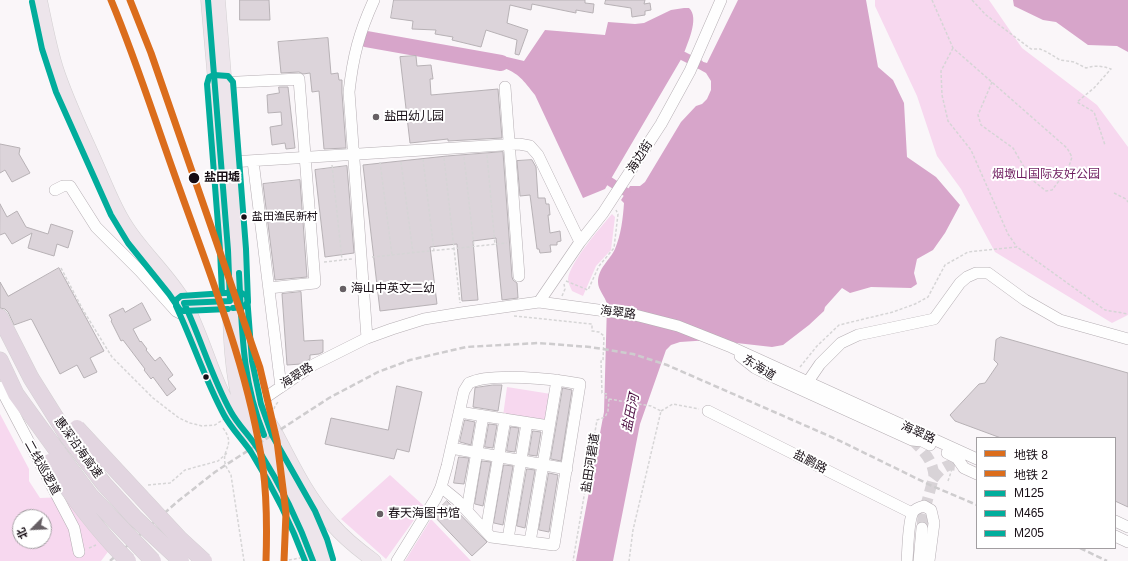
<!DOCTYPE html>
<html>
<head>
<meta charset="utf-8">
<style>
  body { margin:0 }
  #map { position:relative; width:1128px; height:561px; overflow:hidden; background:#faf6f9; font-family:Helvetica,"Noto Sans SC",sans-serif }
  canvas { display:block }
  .legend { position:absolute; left:976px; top:437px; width:140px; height:112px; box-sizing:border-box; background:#fff; border:1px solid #a29ea1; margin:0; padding:5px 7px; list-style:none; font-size:12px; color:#160d14 }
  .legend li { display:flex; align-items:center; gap:8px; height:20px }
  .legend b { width:20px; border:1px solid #a29ea1 }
  .north { position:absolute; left:12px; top:509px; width:40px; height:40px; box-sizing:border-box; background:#fff; border:1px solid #a29ea1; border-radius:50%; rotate:246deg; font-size:11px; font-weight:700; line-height:16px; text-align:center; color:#160d14 }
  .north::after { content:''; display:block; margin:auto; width:14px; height:18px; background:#665f64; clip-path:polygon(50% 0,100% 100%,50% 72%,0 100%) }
</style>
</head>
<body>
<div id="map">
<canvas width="1128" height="561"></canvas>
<ul class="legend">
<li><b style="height:5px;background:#db6d1c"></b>地铁 8</li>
<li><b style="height:5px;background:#db6d1c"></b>地铁 2</li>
<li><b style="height:5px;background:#01ad9c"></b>M125</li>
<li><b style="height:5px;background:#01ad9c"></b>M465</li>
<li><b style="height:5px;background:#01ad9c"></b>M205</li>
</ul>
<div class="north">北</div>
</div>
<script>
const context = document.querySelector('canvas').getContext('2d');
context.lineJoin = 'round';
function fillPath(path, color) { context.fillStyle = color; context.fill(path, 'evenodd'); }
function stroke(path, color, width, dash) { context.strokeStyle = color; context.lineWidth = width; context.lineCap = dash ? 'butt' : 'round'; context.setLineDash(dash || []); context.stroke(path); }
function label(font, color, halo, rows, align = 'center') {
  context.font = font + ' Helvetica,"Noto Sans SC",sans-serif'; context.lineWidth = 4; context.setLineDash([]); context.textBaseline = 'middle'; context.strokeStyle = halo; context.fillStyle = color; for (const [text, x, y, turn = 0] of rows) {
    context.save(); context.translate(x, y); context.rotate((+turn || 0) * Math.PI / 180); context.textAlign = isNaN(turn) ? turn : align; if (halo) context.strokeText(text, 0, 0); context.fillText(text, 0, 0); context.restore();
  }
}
fillPath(new Path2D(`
  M875,0H989L1022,48L1097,105L1128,147V315L1112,323L995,252L961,189L937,156L917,96L875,6Z
  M612,214L615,217L611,250L596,266L583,296L572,291C571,288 568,283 568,279C570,262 600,228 612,214Z
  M507,387L551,394L547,422L503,416Z
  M0,414L29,469V481L40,498L67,497L110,549L101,561H0ZM20,517H44V541H20Z
  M390,475L424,506L386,559L341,519Z
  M431,519L471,561H405Z`), '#f7d8ef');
fillPath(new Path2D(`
  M738,0H866L878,67L893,80L904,103L907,157L936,177L960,205L945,233L933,250L917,259L914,273L917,284L911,288L871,287L850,293L842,288L825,307L824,311L809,325L783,345L772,347L710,340L680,342L671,345L666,350L640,424L613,561H576L604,412L607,304C605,296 598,290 598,282C598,268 610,260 615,249C621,235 623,218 624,203L621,200L630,186H640L645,182L681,122L696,106L702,104L707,99L711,90V81L706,73L697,68L700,61L707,63Z
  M1013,0H1128V52L1117,46L1088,45L1056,22L1043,20L1014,6Z
  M684,8H689C700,18 687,44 683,56L605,189L583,198L535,95C523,80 519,73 501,67L503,56L524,61L545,30L605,35L608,22L635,24L644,23L671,10Z`), '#d7a5ca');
stroke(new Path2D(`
  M683,56L699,64
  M609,181L626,192`), '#d7a5ca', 9);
stroke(new Path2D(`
  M366,39L501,63`), '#d7a5ca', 16);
const building = new Path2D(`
  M240,0H269L270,20H240Z
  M394,0H585V3L594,4L593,13L576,10V13L532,4L531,10L510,5L507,23L528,30L519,55L515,54L517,40L486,30L481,47L452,40L453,37L435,34L436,30L412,29L413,21L391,18Z
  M606,0H645L644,4L650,3L651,10L645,11V15L632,17L631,8L605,4Z
  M328,38L331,74L338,73L339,80H342V93L346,148L324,149L319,91L312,92L310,73L303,74L299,72L281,73L278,42Z
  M416,56L417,66L431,65L433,79H430L431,95L498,89L502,138L448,141V139L410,143L400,57Z
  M279,87H288L295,148L286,149L285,143L272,145L270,127L282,125L281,112L268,113L267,95L279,93Z
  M0,144L20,148L19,154L30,173L12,182L5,170L0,173Z
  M503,152L512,277L513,280L517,283L518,298L502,300L496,238L473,241L478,300L462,301L457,244L430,247L437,304L380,311L363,165L447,156Z
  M532,160L536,167L538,198H545L546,204H549L550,215H548L550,233L560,231L561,241L557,242V245H550L551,252L540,253L539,249H537L530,195L520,196L517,161Z
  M347,166L354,253L325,257L315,170Z
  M300,180L307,277L275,280L263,184Z
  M0,204L7,217L17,211L26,227L48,234L51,224L73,231L68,248L57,244L54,256L28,248L32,233L12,244L5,233L0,235Z
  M59,268L104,351L90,358L97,372L84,378L77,365L60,374L32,320L31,319L14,325L8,312L5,309L0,308V282L8,296Z
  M301,292L304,341L323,340V352L319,354L310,355V359L301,364L287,365L282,294Z
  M142,303L151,320L133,329L140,342L141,341L147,349L146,350L155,361L160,357L173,375L168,379L176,389L167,396L153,377L151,379L144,370L145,369L123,340L121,341L111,321L112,320L109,315L123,308L125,312Z
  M1001,337L1128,373V507L1115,501V438H1001L955,421L950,415L979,384L985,383L998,364L994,360L996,340Z
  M493,385H502L498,411L473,407L475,388Z
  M397,386L422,392L409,452L397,449L394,459L325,444L331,418L388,430Z
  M563,388L572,390L561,461L551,459Z
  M465,420L475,422L471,445L460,442Z
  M489,424L497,425L493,448L485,447Z
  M511,427L519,428L515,452L507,451Z
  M533,431L541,432L537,456L529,455Z
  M459,457L469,458L464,484L454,483Z
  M482,461L491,462L483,506L475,504Z
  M504,465L513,466L503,525L494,523Z
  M527,469L535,470L525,528L517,526Z
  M549,473L558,475L549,532L539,530Z
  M447,501L487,542L472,556L433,515Z`);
fillPath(building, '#dcd4da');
stroke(building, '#b7b1b5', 1);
stroke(new Path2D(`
  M912,440C923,450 933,460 934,476L923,516L922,528
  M933,479C942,467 949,461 964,468`), '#d8d3d7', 11, [11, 5.5]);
const minor = new Path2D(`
  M218,83L299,79L315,283L269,288
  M505,87L519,276
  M253,161L281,387
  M231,162L519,144L530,146L538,155L580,242
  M55,190L63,186H70L96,227L140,271L176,311C181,314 184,315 189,313
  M539,302L580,242L603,213L661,124L690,71L721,0
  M367,338L349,92C353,56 359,33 374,0
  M740,356L755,368L769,375L912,440L922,441L930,445
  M807,383L820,364L841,343L858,335L934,319L960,283L967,277L976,273H988L1025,300L1060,320L1128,339
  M0,387L74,528L79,552
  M253,406L313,365L367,338L392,329L424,319L461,313L539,302L635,315L678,326L731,347L977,459
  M708,411L912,513
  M459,412L549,426
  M451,448L567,469
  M947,453L957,458L964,468L977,474
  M467,510L483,416
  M1115,521L1128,527
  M486,531L505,419
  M1115,536L1128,542
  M508,539L527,423
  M530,542L557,380
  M397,561L436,498L441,487L447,466L464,391L469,383C491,372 554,379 580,384L554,545L491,537L457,500L441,487
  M907,561C908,550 908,521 913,512C916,508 920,507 924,506L931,510L934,523L929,561
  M919,561L922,528`);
const major = new Path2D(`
  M40,0C45,23 49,46 56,68C67,102 83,134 97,166C106,186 114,208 126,226C143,253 169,275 185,303C207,345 214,390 243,429
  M208,0C215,83 223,166 228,250C231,304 227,359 242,411C251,442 269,468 284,495C296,516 306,538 313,561
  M218,0L238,250L241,328L248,386L258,421L307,513L319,541L325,561
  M184,303L238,300
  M256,408L267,419L274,430C291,462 307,497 332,524C344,538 359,550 374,561`);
const highway = new Path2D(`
  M0,317L31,378L68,437
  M0,360L16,394L58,452`);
stroke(minor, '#b5aeb3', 12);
stroke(major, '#d3d0d2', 15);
stroke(highway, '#d3d0d2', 17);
stroke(new Path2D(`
  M932,0L953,48L1067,148L1072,157L1068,169L1078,174
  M972,0L986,15L1031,49H1040L1047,52L1060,60L1074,62L1086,68C1096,65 1102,66 1111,69L1094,88L1077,102L1094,112L1105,145
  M953,48L941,71L942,95L948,121L971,150L1008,234L1017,247
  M992,82L978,115L981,125L1013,148L1031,179L1046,191L1052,190L1068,169
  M487,155L495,245
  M464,157L474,247
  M444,158L460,303
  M423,159L434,251
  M380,162L392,255
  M401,162L413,253
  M332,165L342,260
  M1114,193L1126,199L1128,202
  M372,257L507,243
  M324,262L352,259
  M61,268L83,310L112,357L153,398L179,418L190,423L202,426L215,425L224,419
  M566,281L588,290L599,266L614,248L618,214L616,210
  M562,296L565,289L564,284
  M514,316L592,324V331L599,332L604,336L603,361H601L602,393L607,394L606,398L609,399L608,411L605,417L597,420L573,561
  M800,367L817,346L839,325L893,312L915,304L928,297L945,265L968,252L1017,247L1105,310L1128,314
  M609,399L651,406L661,411L633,530L629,561
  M274,409L275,406L278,402
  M661,411L673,404L699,409
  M223,428C236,446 222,448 225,463C226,468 229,471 231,475L244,561
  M948,481L952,469
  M148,485L170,483L185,470L218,461L227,453
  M89,548L96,545
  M284,561L300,558`), '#d6d5d6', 1.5, [3, 2]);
stroke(minor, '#fefefe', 11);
stroke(major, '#ede5eb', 14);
stroke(highway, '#e2d5e0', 16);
stroke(new Path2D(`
  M1080,548L1107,561
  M110,561L177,502L215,472L329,398L378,372L410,360L466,347L538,343L590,347L633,354L667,365L836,439L930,485L977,505`), '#ceccce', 2.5, [6, 3]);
const highwayBridge = new Path2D(`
  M77,428L180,539L204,561
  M68,437L104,484L135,518L181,561
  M58,452L90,495L153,561
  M50,462C73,498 98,531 128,561`);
stroke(highwayBridge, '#d3d0d2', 17, []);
stroke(highwayBridge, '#e2d5e0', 16);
stroke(new Path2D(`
  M208,0L228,250L230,301L184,303C201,339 212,378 231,412C238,425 250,436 258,449C280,484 299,522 313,561
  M239,273C242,330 242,381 264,435`), '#01ad9c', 6);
stroke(new Path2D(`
  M32,2L42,49L56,92L111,215L128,243L169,294L180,310L184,311L228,309
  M222,293L220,250L207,84L209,77L214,75L228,76L233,82L246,249L248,302L243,307L233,308`), '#01ad9c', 6);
stroke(new Path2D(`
  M305,561C291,523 272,486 251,452C242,439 231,428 224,415C205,380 193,342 176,306V300L181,296L240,292L247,296L252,361L261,404L272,435L315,511L327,539L333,559`), '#01ad9c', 6);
stroke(new Path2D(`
  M130,0L151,53L260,368L277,441L286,513L284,561`), '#db6d1c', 7);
stroke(new Path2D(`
  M111,0C137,62 157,127 180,190C212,280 249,372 263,468C267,498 267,530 266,561`), '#db6d1c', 7);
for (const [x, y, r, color] of [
  [376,117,4,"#665f64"],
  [194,178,6,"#160d14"],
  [244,217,3.5,"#160d14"],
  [343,289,4,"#665f64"],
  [206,377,3.5,"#160d14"],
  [380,514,4,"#665f64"]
]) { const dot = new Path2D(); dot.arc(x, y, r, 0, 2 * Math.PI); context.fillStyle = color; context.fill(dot); stroke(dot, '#fff', 1.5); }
label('11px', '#160d14', '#fff', [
  ["盐田渔民新村",252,217]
], 'left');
label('12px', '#160d14', '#fff', [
  ["盐田幼儿园",384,117],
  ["海山中英文二幼",351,289],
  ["春天海图书馆",388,514]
], 'left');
label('12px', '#160d14', '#fff', [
  ["海边街",640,157,-57],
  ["海翠路",618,313,7],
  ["东海道",759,368,32],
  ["海翠路",297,376,-33],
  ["海翠路",918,433,24],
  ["惠深沿海高速",78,448,54],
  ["盐鹏路",810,462,27],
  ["盐田河碧道",591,463,-81],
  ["二线巡逻道",42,468,61]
]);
label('12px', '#6e1c5f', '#fff', [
  ["烟墩山国际友好公园",1046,175]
]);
label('bold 12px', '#160d14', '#fff', [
  ["盐田墟",204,178]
], 'left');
label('italic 13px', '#4f1043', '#fff', [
  ["盐田河",631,413,-78]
]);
</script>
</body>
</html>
